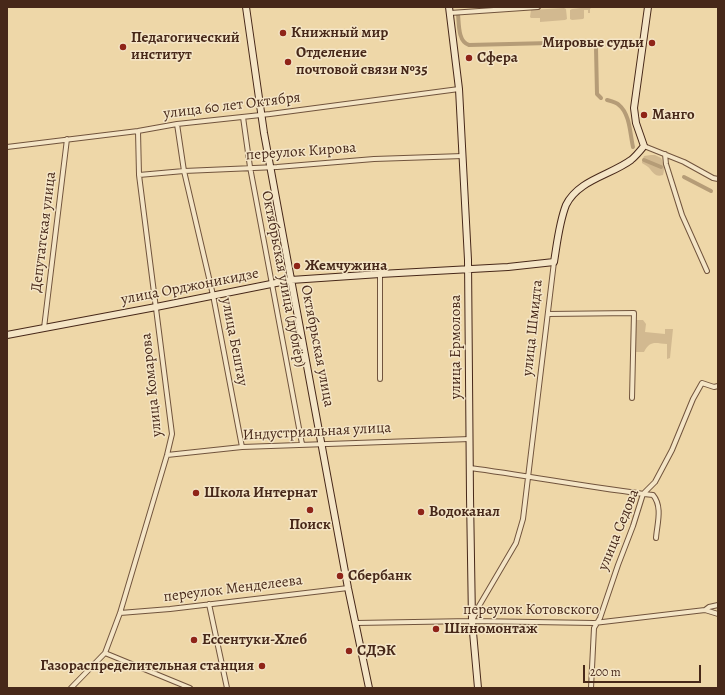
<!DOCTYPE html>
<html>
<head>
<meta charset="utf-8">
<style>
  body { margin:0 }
  #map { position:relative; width:725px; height:695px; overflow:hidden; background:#eed7a8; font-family:Alegreya,serif }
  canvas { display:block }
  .frame { position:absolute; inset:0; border:8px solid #472819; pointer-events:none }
  .scale { position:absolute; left:583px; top:665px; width:118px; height:18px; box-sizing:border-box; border:2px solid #472819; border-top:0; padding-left:5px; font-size:12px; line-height:14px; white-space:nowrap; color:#472819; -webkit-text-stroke:3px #f4e5c6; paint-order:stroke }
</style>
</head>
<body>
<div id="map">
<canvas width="725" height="695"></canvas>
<div class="frame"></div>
<div class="scale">200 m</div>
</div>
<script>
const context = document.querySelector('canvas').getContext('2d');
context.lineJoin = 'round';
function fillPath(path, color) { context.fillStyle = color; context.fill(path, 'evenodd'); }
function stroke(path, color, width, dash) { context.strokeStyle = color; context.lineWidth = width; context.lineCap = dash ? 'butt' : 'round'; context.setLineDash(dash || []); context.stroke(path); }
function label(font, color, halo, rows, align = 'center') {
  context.font = font + ' Alegreya,serif'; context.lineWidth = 3; context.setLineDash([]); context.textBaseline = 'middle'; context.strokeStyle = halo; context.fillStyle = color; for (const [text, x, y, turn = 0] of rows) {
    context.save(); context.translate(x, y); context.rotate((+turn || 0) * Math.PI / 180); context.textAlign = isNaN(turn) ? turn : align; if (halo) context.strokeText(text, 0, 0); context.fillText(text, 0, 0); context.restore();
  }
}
fillPath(new Path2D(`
  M590,7L591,8L590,9V13H588V10H584V18L583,19L572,20L570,19V10L572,9Z
  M564,8L566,9L567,19L565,20L540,22V18H531L530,17L531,10Z
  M651,155H655L661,158C664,164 665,168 663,175C656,177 654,174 650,169C649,167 645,165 642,163V161L644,156Z
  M636,320H643L646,324L645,332L665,334V329H673L670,358L667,359V344C655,343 650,340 644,352H636Z`), '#d2b990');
stroke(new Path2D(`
  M458,14C459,24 458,42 469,45L591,42L595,45L596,48L597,94L601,98
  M607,100C611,101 616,102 619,105C630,114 630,134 633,147
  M644,160L661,167
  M684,177L711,191`), '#b59c77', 4);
const street = new Path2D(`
  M450,13L538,7
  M243,117L250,167L302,444
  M177,124L184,171L213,295L242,447
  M644,146L684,162L713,178L718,179
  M7,147L138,131L177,124L270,114L459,89
  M665,154L666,164L682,215L707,271
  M139,175L184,171L277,167L374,159L463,156
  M380,274V379
  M548,314L634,313L632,398
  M44,328L67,139
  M167,455L242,447L470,439
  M470,468C531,476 592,488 653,495C663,507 657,524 656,538
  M209,604L227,688
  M705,610L718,614
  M120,613L170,609L348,588
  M473,619L479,606L516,543L523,519L554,262
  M356,623L472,621L594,623L705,610L709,607L718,605
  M105,653L190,688
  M71,688L105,653L120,613L167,455L172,434L139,175L138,131
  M591,688L594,628L600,618L618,565L633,526L643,494L655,482L672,450L693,399L702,383L714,387L718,386`);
const secondary = new Path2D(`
  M246,7L264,133L348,588L369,688
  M449,7L459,89L468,260L470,496L472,621L478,688
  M7,335L156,307L291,280L380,274L508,267L554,262C557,244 559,223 566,205C578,180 611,175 631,160C636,156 640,151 644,146L636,123L634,108L648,7`);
stroke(street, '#71543d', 6);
stroke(secondary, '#472819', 8);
stroke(street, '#f4e5c6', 4);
stroke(secondary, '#f4e5c6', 6);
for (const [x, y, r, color] of [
  [283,33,4,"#8f2418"],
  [652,43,4,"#8f2418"],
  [123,47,4,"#8f2418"],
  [469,58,4,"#8f2418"],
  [288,62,4,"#8f2418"],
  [644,115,4,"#8f2418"],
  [297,266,4,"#8f2418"],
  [196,493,4,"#8f2418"],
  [310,510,4,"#8f2418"],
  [421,512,4,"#8f2418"],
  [340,576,4,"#8f2418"],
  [436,629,4,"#8f2418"],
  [194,640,4,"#8f2418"],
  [349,651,4,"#8f2418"],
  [262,666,4,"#8f2418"]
]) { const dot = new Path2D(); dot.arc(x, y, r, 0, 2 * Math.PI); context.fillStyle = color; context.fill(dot); stroke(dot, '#f4e5c6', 1.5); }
label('bold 15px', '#472819', '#f4e5c6', [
  ["Книжный мир",291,33],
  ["Педагогический",131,38],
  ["институт",131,55],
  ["Мировые судьи",644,43,"right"],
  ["Отделение",296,53],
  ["почтовой связи №35",296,70],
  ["Сфера",477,58],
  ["Манго",652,115],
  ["Жемчужина",305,266],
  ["Школа Интернат",204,493],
  ["Водоканал",429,512],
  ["Поиск",310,525,"center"],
  ["Сбербанк",348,576],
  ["Шиномонтаж",444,629],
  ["Ессентуки-Хлеб",202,640],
  ["СДЭК",357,651],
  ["Газораспределительная станция",254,666,"right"]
], 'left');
label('15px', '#472819', '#f4e5c6', [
  ["улица 60 лет Октября",232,106,-7],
  ["переулок Кирова",301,152,-4],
  ["Депутатская улица",44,232,-83],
  ["Октябрьская улица (дублёр)",283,279,79],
  ["улица Орджоникидзе",190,287,-11],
  ["улица Шмидта",533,328,-84],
  ["улица Бештау",234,342,79],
  ["Октябрьская улица",317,346,79],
  ["улица Ермолова",456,347,-90],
  ["улица Комарова",152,385,-96],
  ["Индустриальная улица",317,432,-3],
  ["улица Седова",619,530,-68],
  ["переулок Менделеева",233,589,-7],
  ["переулок Котовского",531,610]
]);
</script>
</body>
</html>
